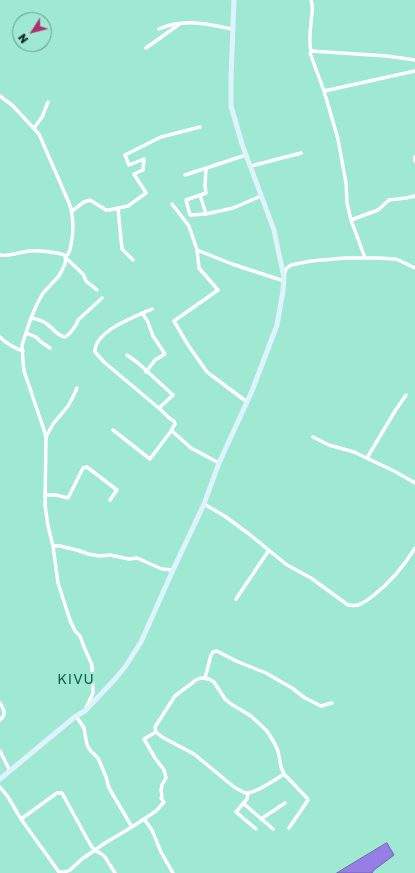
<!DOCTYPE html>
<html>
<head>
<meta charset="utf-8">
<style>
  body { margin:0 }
  #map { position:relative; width:415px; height:873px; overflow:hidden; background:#9fe8d1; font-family:"Golos Text",sans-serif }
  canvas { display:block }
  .north { position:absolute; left:12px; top:12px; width:40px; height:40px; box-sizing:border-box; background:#9fe8d1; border:1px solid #639c8b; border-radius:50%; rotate:234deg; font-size:11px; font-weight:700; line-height:16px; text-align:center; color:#092921 }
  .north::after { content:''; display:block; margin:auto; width:14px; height:18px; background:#b22d73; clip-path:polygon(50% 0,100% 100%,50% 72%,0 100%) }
</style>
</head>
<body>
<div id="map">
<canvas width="415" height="873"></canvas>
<div class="north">N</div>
</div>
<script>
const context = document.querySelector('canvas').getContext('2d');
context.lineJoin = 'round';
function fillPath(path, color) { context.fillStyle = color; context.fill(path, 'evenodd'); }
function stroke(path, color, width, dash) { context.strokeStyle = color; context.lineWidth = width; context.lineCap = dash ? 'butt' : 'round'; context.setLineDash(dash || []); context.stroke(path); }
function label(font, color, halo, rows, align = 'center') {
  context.font = font + ' "Golos Text",sans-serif'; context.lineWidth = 4; context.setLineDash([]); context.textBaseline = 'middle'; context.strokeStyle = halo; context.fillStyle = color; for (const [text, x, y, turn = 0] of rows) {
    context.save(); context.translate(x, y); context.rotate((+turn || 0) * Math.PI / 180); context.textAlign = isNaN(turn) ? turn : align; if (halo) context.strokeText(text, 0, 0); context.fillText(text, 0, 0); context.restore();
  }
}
const water = new Path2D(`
  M387,843L394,855L374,870L372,873H337Z`);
fillPath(water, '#977ee6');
stroke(water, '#6c64ab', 1);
stroke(new Path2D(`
  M311,0C312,4 313,9 312,13C311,25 308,39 311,51L310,53L324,91L338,139L346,183L347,203L351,220L365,258
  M159,29C184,18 206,24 232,29
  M146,48L181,23
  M311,51L387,56L415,60
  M324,91L415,71
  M0,96L13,106L39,134L69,203C74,217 74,230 71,245C70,249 70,253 66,256
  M34,128L42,117L48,102
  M415,161V157
  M250,165L251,166L301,153
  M185,175L246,155
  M200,195L206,214L190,215L186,200L206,193L205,186L206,168
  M172,204L189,226L197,250L232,264L284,281
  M118,209L122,249L133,260
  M72,211L84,202L90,200L106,210H109L128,206L146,193L134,174L143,170L144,159L129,165L125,155L161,137L200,127
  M206,214L233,208L261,196
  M351,220L378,210L389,200L406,198L415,196
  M197,250L199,268L218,290L174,321L188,345L207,372L247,402
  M0,255C8,257 20,252 29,251C40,250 51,252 62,254L66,256L65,264L59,276L43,293L37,304L31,318L22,345L23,362L24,371L44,430L46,438L45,505L48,526L53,546L58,583L70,620L75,631L80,636L84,647L92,665L93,693L86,708
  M65,257L83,274L86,281L97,290
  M284,275L286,269L291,265L311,261L345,258H379L396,259L415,268
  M152,309C136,316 94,331 95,352L104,362L161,410L169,418L174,421L175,424L172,429V431L191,448L219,463
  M142,313L147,320L153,336L165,354L155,360L146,372
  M31,318C37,319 42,320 47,324C53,328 57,336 65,337L70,333L76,325L78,320L102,298
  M26,333L36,337L41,342L50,348
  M0,337C7,344 14,348 23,351
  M127,355L138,363L173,395L159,408
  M113,430L150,459L171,431
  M46,437L53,424L68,406L73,397L77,388
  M313,437L329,445L354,452L396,472L415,483
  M367,458L395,411L406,395
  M45,495H56L68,498L83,468L87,467L117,490L110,500
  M204,504L226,517L249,534L287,565L311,578L348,605C351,605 354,606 358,605C364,603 369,599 374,595C391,582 404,566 415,548
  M53,546H60L77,550L88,554L100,556L110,555L129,559L137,558L162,569L173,570
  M236,599L269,550
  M205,678L211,655L213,652L217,651L236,661L266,673L292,688L305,698L321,706L332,703
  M0,703C4,710 7,714 0,720
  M76,716L84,728L87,745L90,750L98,758L106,777L109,788L132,827L156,811L164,802L161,798L162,796L161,790L162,785L166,778L164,770L155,758L144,739L156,732L155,727L175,696L196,680L201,678L209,679L214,682L225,699L231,704L251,716L267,731L275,744L278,751L281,767L284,774L307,798L308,800L289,828
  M156,732L162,737L194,754L234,787C238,789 242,792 246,793C255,794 276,779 284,774
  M0,751L10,771
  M0,787L8,797L21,819L59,872H65L70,870L82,859L105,843L132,827
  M248,793L247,799L236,812L256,829
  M243,803L273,829
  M21,819L57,793H62L90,844L95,851L100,853L105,857L115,873
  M144,819L152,830L161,852L173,873
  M261,819L285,803`), '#fff', 3.5);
stroke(new Path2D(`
  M0,779L76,716L85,711L115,679L125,667L141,642L173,570L204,504L219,463L252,391L277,325L283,291L284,277L279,254L274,230L242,144L231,106V77L234,0`), '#dff3fe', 5);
context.letterSpacing = '1px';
label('14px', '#0b5e4c', '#9fe8d1', [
  ["KIVU",76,680]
]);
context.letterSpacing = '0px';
</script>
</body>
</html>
